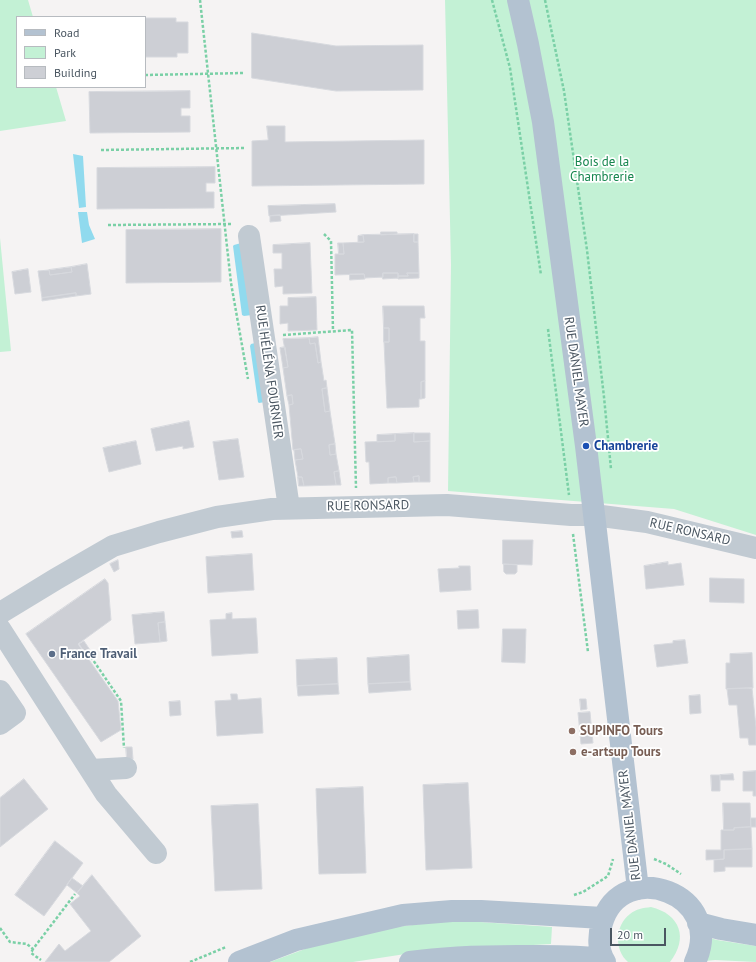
<!DOCTYPE html>
<html>
<head>
<meta charset="utf-8">
<style>
  body { margin:0 }
  #map { position:relative; width:756px; height:962px; overflow:hidden; background:#f5f3f3; font-family:"PT Sans",sans-serif }
  canvas { display:block }
  .legend { position:absolute; left:16px; top:16px; width:130px; height:72px; box-sizing:border-box; background:#fff; border:1px solid #b7bbc0; margin:0; padding:5px 7px; list-style:none; font-size:12px; color:#4a5661 }
  .legend li { display:flex; align-items:center; gap:8px; height:20px }
  .legend b { width:20px; border:1px solid #b7bbc0 }
  .scale { position:absolute; left:610px; top:928px; width:56px; height:18px; box-sizing:border-box; border:2px solid #4a5661; border-top:0; padding-left:5px; font-size:12px; line-height:14px; white-space:nowrap; color:#4a5661; -webkit-text-stroke:3px #fff; paint-order:stroke }
</style>
</head>
<body>
<div id="map">
<canvas width="756" height="962"></canvas>
<ul class="legend">
<li><b style="height:5px;background:#b3c2d1"></b>Road</li>
<li><b style="height:11px;background:#c3f1d5"></b>Park</li>
<li><b style="height:11px;background:#cdcfd5"></b>Building</li>
</ul>
<div class="scale">20 m</div>
</div>
<script>
const context = document.querySelector('canvas').getContext('2d');
context.lineJoin = 'round';
function fillPath(path, color) { context.fillStyle = color; context.fill(path, 'evenodd'); }
function stroke(path, color, width, dash) { context.strokeStyle = color; context.lineWidth = width; context.lineCap = dash ? 'butt' : 'round'; context.setLineDash(dash || []); context.stroke(path); }
function label(font, color, halo, rows, align = 'center') {
  context.font = font + ' "PT Sans",sans-serif'; context.lineWidth = 3.5; context.setLineDash([]); context.textBaseline = 'middle'; context.strokeStyle = halo; context.fillStyle = color; for (const [text, x, y, turn = 0] of rows) {
    context.save(); context.translate(x, y); context.rotate((+turn || 0) * Math.PI / 180); context.textAlign = isNaN(turn) ? turn : align; if (halo) context.strokeText(text, 0, 0); context.fillText(text, 0, 0); context.restore();
  }
}
fillPath(new Path2D(`
  M0,0H28L33,17H17V87H56L66,121L0,131Z
  M445,0H756V535L674,509L448,491L451,265Z
  M0,238L11,351L0,352Z
  M651,907C680,914 689,938 670,962H628C614,950 615,925 630,914C636,909 643,908 651,907Z
  M437,922H480L552,927L551,944L425,951L353,962H270L313,946L388,928Z
  M710,938L717,940L756,946V962L715,960L705,961Z`), '#c3f1d5');
fillPath(new Path2D(`
  M73,154L83,156L86,207L79,208Z
  M78,212H87L89,225L95,239L82,243Z
  M241,243L252,315L244,316L242,315L233,246L234,245Z
  M255,343L265,402L259,403L258,402L250,346L251,344Z`), '#90daee');
const building = new Path2D(`
  M145,18H176V22H188V53H177V57H145Z
  M252,33L336,46L423,45V90L336,91L252,78Z
  M190,91V108H181V116H190V132L90,133L89,92Z
  M267,126H285V142L424,140V184L252,186V141L268,140Z
  M215,167V183H206V192H214V208L97,209V168Z
  M335,204L336,212L269,216L268,206Z
  M280,215L281,221L270,222V216Z
  M221,229V282L126,283V230Z
  M381,232H397V234L381,235Z
  M414,234H418V242H414Z
  M414,234V242H418L419,273H407L408,276H398V273H383V277L365,278L364,274L335,275V254H344L343,243L364,242L363,235Z
  M363,235L364,242H358V236Z
  M310,243L312,293L283,294V286L275,287L274,269H282V253H273V245Z
  M338,243H343L344,254H339Z
  M87,264L91,294L76,296V293L42,298L38,271L49,270L50,275L72,272L71,267Z
  M71,267L72,272L50,275L49,270Z
  M28,269L31,292L15,294L12,272Z
  M383,273H398V278L383,279Z
  M407,273H419V278L398,279V276H408Z
  M350,274H364L365,279L350,280Z
  M76,293V296L42,301V298Z
  M316,297L317,330L288,331V323L280,324V306H288V298Z
  M383,306H424L425,318H420V341H425V381L421,382V399H419V407L387,408L384,342H389V328H384Z
  M384,328H389V342H384Z
  M318,337L321,362L318,363L315,343L310,344L309,338Z
  M309,338L310,344L315,343L318,363L321,362L324,381L326,380L327,388L322,389L325,412L330,411L335,444L329,445L330,455L336,454L339,471L334,472L336,485L304,486L302,477H298L295,460L303,459L301,449L293,450L289,405L293,404L292,395L287,396L283,368L288,367L283,339Z
  M285,347L288,367L283,368L280,348Z
  M425,381V398L421,399V382Z
  M327,388L330,411L325,412L322,389Z
  M292,395L293,404L289,405L287,396Z
  M189,421L194,447L183,449V446L156,451L151,429Z
  M414,433H430V441L414,442Z
  M414,433V442L430,441V482H419V476L413,477L414,482L397,483L396,477L388,478V483L370,484L369,462H366L365,442L395,441V434Z
  M395,434V441L377,442V435Z
  M238,439L244,477L219,480L213,442Z
  M136,441L141,464L109,472L103,448Z
  M335,444L336,454L330,455L329,445Z
  M301,449L303,459L295,460L294,450Z
  M339,471L341,485H336L334,472Z
  M419,476V482H414L413,477Z
  M298,477H302L304,486H299Z
  M396,477L397,483H388V478Z
  M242,531L243,537L232,538L231,532Z
  M503,540H533L532,565L503,564Z
  M252,554L254,590L208,593L206,557Z
  M118,560L119,569L114,572L110,564Z
  M668,562V565L681,563L684,585L646,589L644,566Z
  M504,564L517,565V572L515,574H506L504,572Z
  M459,566H470L471,590L440,592L438,569L459,568Z
  M710,578L744,579V603L710,602Z
  M105,579L108,583L111,620L78,644L118,701L121,730L101,742L26,634Z
  M478,610L479,628L458,629L457,611Z
  M164,612L165,622L158,623L160,642L135,644L132,615Z
  M232,613V619L256,618L258,653L212,656L210,620L226,619V614Z
  M165,622L167,641L160,642L158,623Z
  M503,629H526L525,663L502,662Z
  M685,640L688,663L657,667L654,645L673,643V641Z
  M84,641L92,653L88,657L79,644Z
  M752,653L753,688L726,689V663H730V654Z
  M409,655L410,682L368,684L367,658Z
  M337,658L338,684L297,686L296,660Z
  M410,682L411,690L369,693L368,684Z
  M338,684L339,694L298,696L297,686Z
  M752,688L756,727V745H749L748,738H740L737,705H729L727,689Z
  M231,694H237L238,700L261,698L263,733L217,736L215,701L231,700Z
  M700,695L701,713L690,714L689,696Z
  M580,699H586L587,709L581,710Z
  M180,701L181,715L170,716L169,702Z
  M590,712L593,743L581,744L578,713Z
  M126,747H132L133,759H127Z
  M756,771V796H753V791H743V772Z
  M733,774L734,780H720V775Z
  M711,775H720V791H712Z
  M24,779L48,809L0,847V798Z
  M468,783L472,868L426,870L423,785Z
  M363,787L366,873L319,874L316,789Z
  M723,803H750L751,827L734,828V830H724Z
  M258,804L262,889L215,891L211,806Z
  M751,818H756V827H751Z
  M751,827L752,849L724,850V859L706,860V850H721V830H734V828Z
  M55,841L83,863L44,916L15,895Z
  M752,849V867H725V871L714,872V860L724,859V850Z
  M92,875L141,936L109,962H45L59,944L65,951L91,931L70,904L80,896L77,893Z
  M72,878L83,886L77,893L67,885Z`);
fillPath(building, '#cdcfd5');
stroke(building, '#d7d9de', 1);
stroke(new Path2D(`
  M200,0L231,283L248,379
  M492,0L510,68L541,275
  M545,0L564,91L587,250L604,397L611,469
  M145,75L244,73
  M101,150L246,148
  M108,225L233,224
  M324,234L331,241L333,331
  M548,329L569,495
  M283,335L352,330L356,488
  M573,534L588,652
  M91,657L121,701L124,748
  M654,859L666,864L681,874
  M574,895L583,892L608,876L613,859
  M0,928L10,942L27,944L33,949L75,894
  M33,949L31,953L41,960
  M190,962L226,947`), '#7ad0a6', 2.5, [3, 2]);
stroke(new Path2D(`
  M249,236L289,508
  M0,613L56,579L113,546L159,532L217,517L272,509L447,505L571,515H594L647,522L756,548
  M0,629L106,794L156,853
  M0,691L15,713L0,724
  M91,770L126,768`), '#c1cad2', 22);
stroke(new Path2D(`
  M518,0L528,44L543,122L586,446L638,889
  M698,923L721,929L756,935
  M239,962L296,940L403,915L452,911H481L603,918
  M410,962C445,957 481,956 517,956C546,956 574,955 603,959
  M605,962C598,951 598,936 602,923C622,856 727,894 695,962`), '#b3c2d1', 22);
for (const [x, y, r, color] of [
  [586,446,4,"#1a4fb4"],
  [52,654,4,"#5c6f8a"],
  [572,731,4,"#8d6e63"],
  [573,752,4,"#8d6e63"]
]) { const dot = new Path2D(); dot.arc(x, y, r, 0, 2 * Math.PI); context.fillStyle = color; context.fill(dot); stroke(dot, '#fff', 1.5); }
label('13px', '#17864f', '#fff', [
  ["Bois de la",602,162],
  ["Chambrerie",602,177]
]);
label('13px', '#4a5661', '#fff', [
  ["RUE HÉLÉNA FOURNIER",269,372,82],
  ["RUE DANIEL MAYER",576,372,82],
  ["RUE RONSARD",368,506,-1],
  ["RUE RONSARD",690,532,13],
  ["RUE DANIEL MAYER",630,825,-97]
]);
label('bold 13px', '#164399', '#fff', [
  ["Chambrerie",594,446]
], 'left');
label('bold 13px', '#4e5e75', '#fff', [
  ["France Travail",60,654]
], 'left');
label('bold 13px', '#785e54', '#fff', [
  ["SUPINFO Tours",580,731],
  ["e-artsup Tours",581,752]
], 'left');
</script>
</body>
</html>
